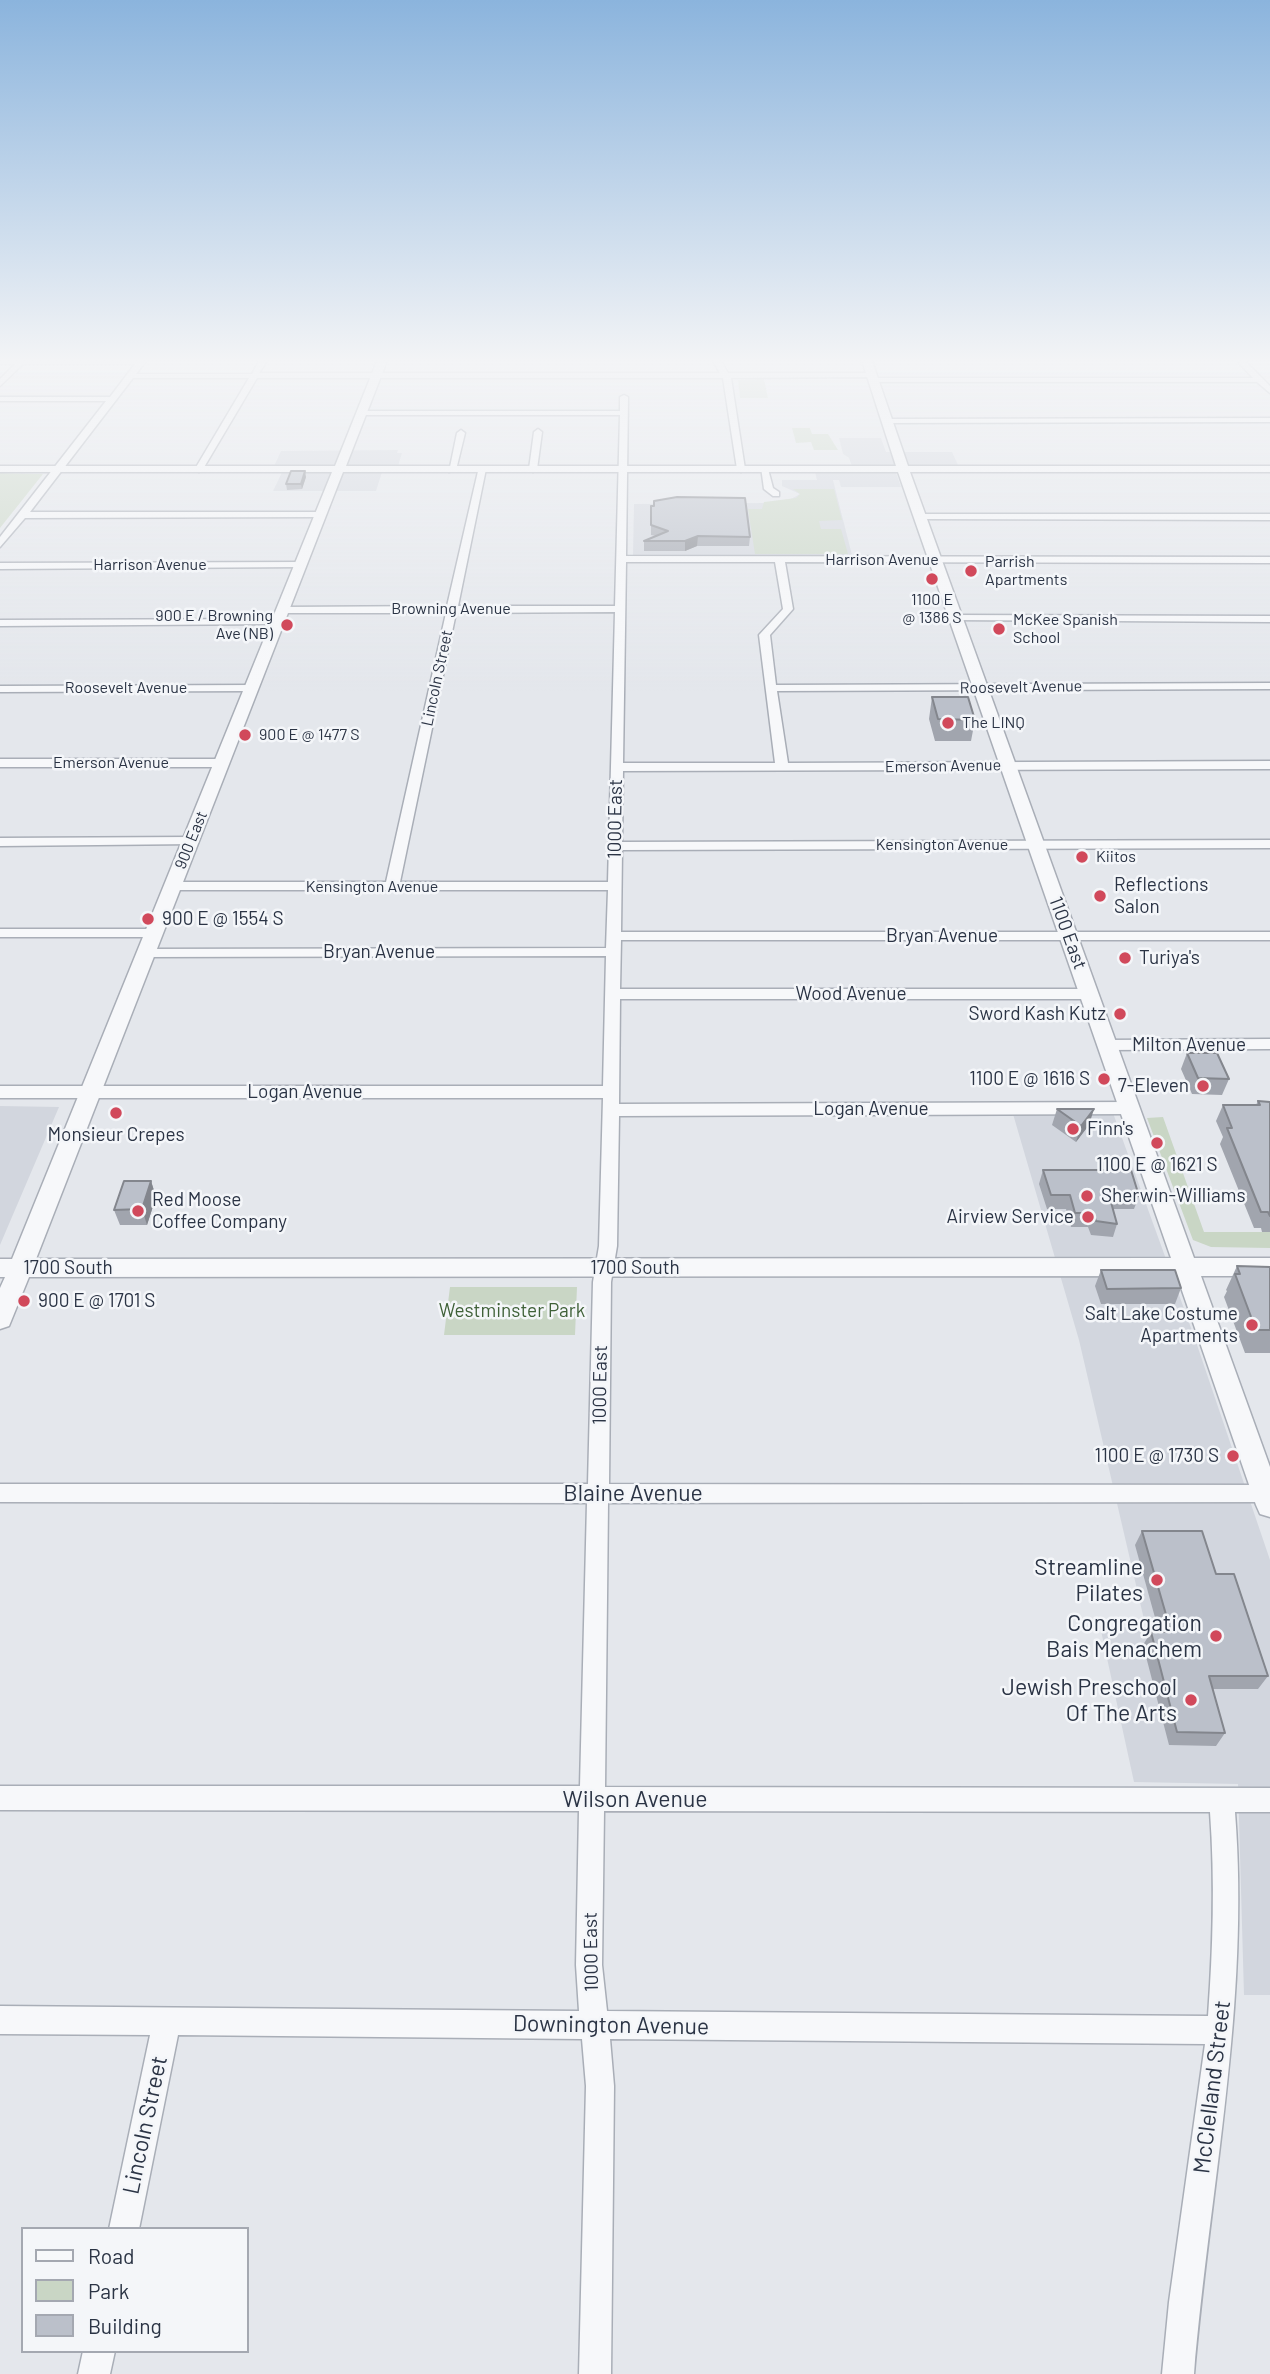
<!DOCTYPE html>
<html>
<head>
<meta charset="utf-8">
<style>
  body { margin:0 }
  #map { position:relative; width:1270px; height:2374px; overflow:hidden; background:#e4e7ec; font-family:Barlow,sans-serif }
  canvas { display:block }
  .legend { position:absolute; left:21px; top:2227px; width:228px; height:126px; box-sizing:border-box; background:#f4f6f9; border:2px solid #a4a8b1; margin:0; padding:9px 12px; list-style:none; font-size:21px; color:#2b3445 }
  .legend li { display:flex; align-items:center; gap:14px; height:35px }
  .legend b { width:35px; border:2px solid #a4a8b1 }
</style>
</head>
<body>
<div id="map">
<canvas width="1270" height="2374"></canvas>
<ul class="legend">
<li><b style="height:9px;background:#f7f8fa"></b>Road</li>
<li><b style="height:19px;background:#c9d6c5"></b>Park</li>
<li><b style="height:19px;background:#bbc0ca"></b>Building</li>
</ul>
</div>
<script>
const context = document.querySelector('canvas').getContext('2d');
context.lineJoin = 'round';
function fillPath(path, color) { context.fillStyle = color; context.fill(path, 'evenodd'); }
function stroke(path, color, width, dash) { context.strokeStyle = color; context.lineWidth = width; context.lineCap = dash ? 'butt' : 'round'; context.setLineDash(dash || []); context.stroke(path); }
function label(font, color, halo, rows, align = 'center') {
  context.font = font + ' Barlow,sans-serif'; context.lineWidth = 5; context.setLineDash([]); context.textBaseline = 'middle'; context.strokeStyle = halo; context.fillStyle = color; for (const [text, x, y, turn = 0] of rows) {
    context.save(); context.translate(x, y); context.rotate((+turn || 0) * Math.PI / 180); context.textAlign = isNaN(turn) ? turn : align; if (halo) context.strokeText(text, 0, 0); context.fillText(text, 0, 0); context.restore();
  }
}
fillPath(new Path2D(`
  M839,438H881L886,452H952L959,467H894L901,487H841L839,480H833L852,555H633L634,504L762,503L787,501L800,494L782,486V480H817L815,472H854L849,458L843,454Z
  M398,450L397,453H402L398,466H384L376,491H273L285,466H274L281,451Z
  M0,1106L59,1107L0,1245Z
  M1113,1113L1195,1339L1270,1560V1995H1244L1238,1784L1134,1782L1100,1626L1146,1628L1079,1340L1013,1114Z`), '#d2d6de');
fillPath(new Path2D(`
  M764,379L768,398H740L738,380Z
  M792,428H810L812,434H828L838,450H814L811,442L796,443Z
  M0,473L43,474L0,528Z
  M793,489H834L842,520L819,521L821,529H841L848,554H755L748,509H762L764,502L796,498L800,494Z
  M1163,1117L1204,1232H1270V1248L1211,1247L1193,1240L1147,1118Z
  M450,1287H577L575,1335H444Z`), '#c9d6c5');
const minor = new Path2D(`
  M0,361H146L136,374H252L259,361H267L259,373H720L713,361H721L728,373H872L876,375L872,377L731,378L745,469L741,472L737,469L723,378H257L203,469L199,472L195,469L249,378H133L30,512H320L325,515L323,517L25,518L0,547V537L106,401H0V397H110L135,364H23L0,386V379L15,364H0Z
  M1237,361H1245L1270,386V393L1257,382H874L870,380L874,378H1253Z
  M624,395L628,397L626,556L1270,557V563L785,562L793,609L770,635L776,685L1270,683V689L777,691L788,763L1270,761V769L623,771L622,842L1270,840V848L622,850L621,932H1270V940H621L620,989H1090L1098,994L1090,999H620L619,1104L1131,1102L1139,1108L1131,1114L619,1116L617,1246L611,1282L609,1484L1266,1485L1270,1486V1502L608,1503L605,1787L1270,1788V1812H1235C1250,2003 1210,2185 1194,2374H1162L1169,2302L1205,2044L610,2039L614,2086L611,2374H579L586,2086L582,2039L178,2035L139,2229H109L150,2035L0,2034V2006L579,2011L576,1965L579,1811L0,1810V1786H580L587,1503L0,1502V1484H588L593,1282L599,1246L603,1098H0V1086H603L606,956L146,957L139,953L146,949L606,948L608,890H173L166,886L173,882H386L446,613H283L278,610L283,607L447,606L479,467L486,469L458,606H615L620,415H361L358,411H620V397ZM626,562H775L783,609L759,635L775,763H623ZM615,612L608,882H400L456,613ZM604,1811L1210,1812C1215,1881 1213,1948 1208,2016L607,2011L602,1965Z
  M1270,418V422L887,423L883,421L887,419Z
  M538,429L542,432L537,469L533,472L529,469L534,432Z
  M461,430L465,433L456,470L449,472L457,433Z
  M761,467L768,469L773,488L779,492V496H773L764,489Z
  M920,514H1270V520L917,519V515Z
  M300,562L305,565L304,567L0,569V563Z
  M956,615L1270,616V622L952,620V616Z
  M277,619L281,620V624L0,626V620Z
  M0,686L251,685L257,688L251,691L0,692Z
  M0,759H222L228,763L222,767H0Z
  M190,837L197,841L195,844L0,846V838Z
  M0,929H154L161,933L154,937H0Z
  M1270,1039V1049L1108,1050L1100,1045L1108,1040Z
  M83,2351H115L110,2374H78Z`);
const tertiary = new Path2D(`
  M377,361H387L346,466H896L862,361H872L908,466H1270V472H910L1194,1258H1270V1276H1201L1270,1467V1517L1260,1514L1256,1505L1177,1276L29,1277L9,1326L0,1329V1288L5,1277H0V1259H12L332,472H0V466H335ZM343,472H898L1171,1258L36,1259Z`);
stroke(minor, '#a9aeb7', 3);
stroke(tertiary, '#a9aeb7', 3);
fillPath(minor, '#f7f8fa');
fillPath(tertiary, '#f7f8fa');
fillPath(new Path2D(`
  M306,477L302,489L287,490L286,484Z
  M651,506L750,537L749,546H697L685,551H644V541L656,536L651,535Z
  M932,697L975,720L971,741H935L929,719Z
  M1187,1053L1229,1079L1222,1095L1192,1094L1181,1069Z
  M1258,1101L1270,1102V1232H1262L1261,1228H1254L1220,1144L1223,1137L1216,1121L1223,1105H1256Z
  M1057,1109L1089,1125L1076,1142L1052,1125Z
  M1043,1170L1139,1196L1134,1209H1113L1117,1224L1113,1237L1091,1235L1088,1227H1071L1066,1209H1047L1039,1184Z
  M151,1181L156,1197L147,1225H120L114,1210Z
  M1237,1266L1270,1267V1353H1245L1224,1297L1227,1291L1226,1290Z
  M1101,1270L1181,1288L1175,1304H1101L1095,1286Z
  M1142,1531L1216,1574L1268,1676L1258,1689H1213L1225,1733L1216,1746L1169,1745L1143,1645L1151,1632H1159L1135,1545Z`), '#a1a5ae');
fillPath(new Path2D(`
  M305,471L306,477L302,489L301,484Z
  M698,536L697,546L685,551V541Z
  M1094,1109L1089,1125L1076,1142L1081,1126Z
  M151,1181L156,1197L147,1225L142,1209Z`), '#83868d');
const building = new Path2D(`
  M291,471H305L301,484H286Z
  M677,497L745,498L750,537L698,536L685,541H644L668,531L651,525V506H654V501Z
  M932,697H968L975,720L938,719Z
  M1187,1053H1217L1229,1079L1198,1078Z
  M1258,1101L1270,1102V1216L1268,1212H1261L1227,1128H1232L1223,1105H1260Z
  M1057,1109H1094L1081,1126Z
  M1043,1170H1131L1139,1196L1109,1195L1117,1224L1096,1221L1093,1213H1075L1070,1195H1051Z
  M124,1181H151L142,1209L114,1210Z
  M1237,1266L1270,1267V1330H1256L1235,1274H1240Z
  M1101,1270H1175L1181,1288L1107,1289Z
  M1142,1531H1202L1216,1574H1234L1268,1676H1209L1225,1733L1177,1732L1151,1632H1171Z`);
fillPath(building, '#bbc0ca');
stroke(building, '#83868d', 2);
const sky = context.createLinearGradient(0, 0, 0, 693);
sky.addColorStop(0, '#8bb4dd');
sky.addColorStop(0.52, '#f3f4f6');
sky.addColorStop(1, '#f3f4f600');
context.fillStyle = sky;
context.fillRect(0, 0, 1270, 693);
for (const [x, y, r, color] of [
  [971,571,7,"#d1495b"],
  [932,579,7,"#d1495b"],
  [287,625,7,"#d1495b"],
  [999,629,7,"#d1495b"],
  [948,723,7,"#d1495b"],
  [245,735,7,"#d1495b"],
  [1082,857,7,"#d1495b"],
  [1100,896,7,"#d1495b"],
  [148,919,7,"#d1495b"],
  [1125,958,7,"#d1495b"],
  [1120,1014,7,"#d1495b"],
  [1104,1079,7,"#d1495b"],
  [1203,1086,7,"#d1495b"],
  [116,1113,7,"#d1495b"],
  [1073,1129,7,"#d1495b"],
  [1157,1143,7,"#d1495b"],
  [1087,1196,7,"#d1495b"],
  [138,1211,7,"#d1495b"],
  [1088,1217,7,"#d1495b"],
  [24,1301,7,"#d1495b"],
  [1252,1325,7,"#d1495b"],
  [1233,1456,7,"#d1495b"],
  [1157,1580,7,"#d1495b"],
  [1216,1636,7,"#d1495b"],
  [1191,1700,7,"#d1495b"]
]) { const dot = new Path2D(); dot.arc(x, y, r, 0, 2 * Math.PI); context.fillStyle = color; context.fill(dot); stroke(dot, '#f4f6f9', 2.5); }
label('16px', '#2b3445', '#f4f6f9', [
  ["Harrison Avenue",882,560],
  ["Harrison Avenue",150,565],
  ["Browning Avenue",451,609],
  ["Lincoln Street",437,678,-78],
  ["Roosevelt Avenue",1021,687,-1],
  ["Roosevelt Avenue",126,688],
  ["Emerson Avenue",111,763],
  ["Emerson Avenue",943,766,-1],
  ["900 East",191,840,-68],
  ["Kensington Avenue",942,845],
  ["Kensington Avenue",372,887]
]);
label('16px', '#2b3445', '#f4f6f9', [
  ["Parrish",985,562],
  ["Apartments",985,580],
  ["1100 E",932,600,"center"],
  ["@ 1386 S",932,618,"center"],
  ["900 E / Browning",273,616,"right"],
  ["Ave (NB)",273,634,"right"],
  ["McKee Spanish",1013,620],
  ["School",1013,638],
  ["The LINQ",962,723],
  ["900 E @ 1477 S",259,735],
  ["Kiitos",1096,857]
], 'left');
label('19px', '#2b3445', '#f4f6f9', [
  ["1000 East",615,819,-89],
  ["1100 East",1068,933,70],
  ["Bryan Avenue",942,936],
  ["Bryan Avenue",379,952],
  ["Wood Avenue",851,994],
  ["Milton Avenue",1189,1045],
  ["Logan Avenue",305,1092],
  ["Logan Avenue",871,1109],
  ["1700 South",68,1268],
  ["1700 South",635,1268],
  ["1000 East",600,1385,-89],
  ["1000 East",591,1952,-91]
]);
label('19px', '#2b3445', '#f4f6f9', [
  ["Reflections",1114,885],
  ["Salon",1114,907],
  ["900 E @ 1554 S",162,919],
  ["Turiya's",1139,958],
  ["Sword Kash Kutz",1106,1014,"right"],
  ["1100 E @ 1616 S",1090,1079,"right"],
  ["7-Eleven",1189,1086,"right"],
  ["Finn's",1087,1129],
  ["Monsieur Crepes",116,1135,"center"],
  ["1100 E @ 1621 S",1157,1165,"center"],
  ["Sherwin-Williams",1101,1196],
  ["Red Moose",152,1200],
  ["Coffee Company",152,1222],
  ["Airview Service",1074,1217,"right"],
  ["900 E @ 1701 S",38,1301],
  ["Salt Lake Costume",1238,1314,"right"],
  ["Apartments",1238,1336,"right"],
  ["1100 E @ 1730 S",1219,1456,"right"]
], 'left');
label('19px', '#3f6138', '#f4f6f9', [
  ["Westminster Park",512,1311]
]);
label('23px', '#2b3445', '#f4f6f9', [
  ["Blaine Avenue",633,1493],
  ["Wilson Avenue",635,1799],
  ["Downington Avenue",611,2025,1],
  ["McClelland Street",1212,2087,-83],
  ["Lincoln Street",145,2125,-78]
]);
label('23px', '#2b3445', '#f4f6f9', [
  ["Streamline",1143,1567],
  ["Pilates",1143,1593],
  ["Congregation",1202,1623],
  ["Bais Menachem",1202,1649],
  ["Jewish Preschool",1177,1687],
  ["Of The Arts",1177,1713]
], 'right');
</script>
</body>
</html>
